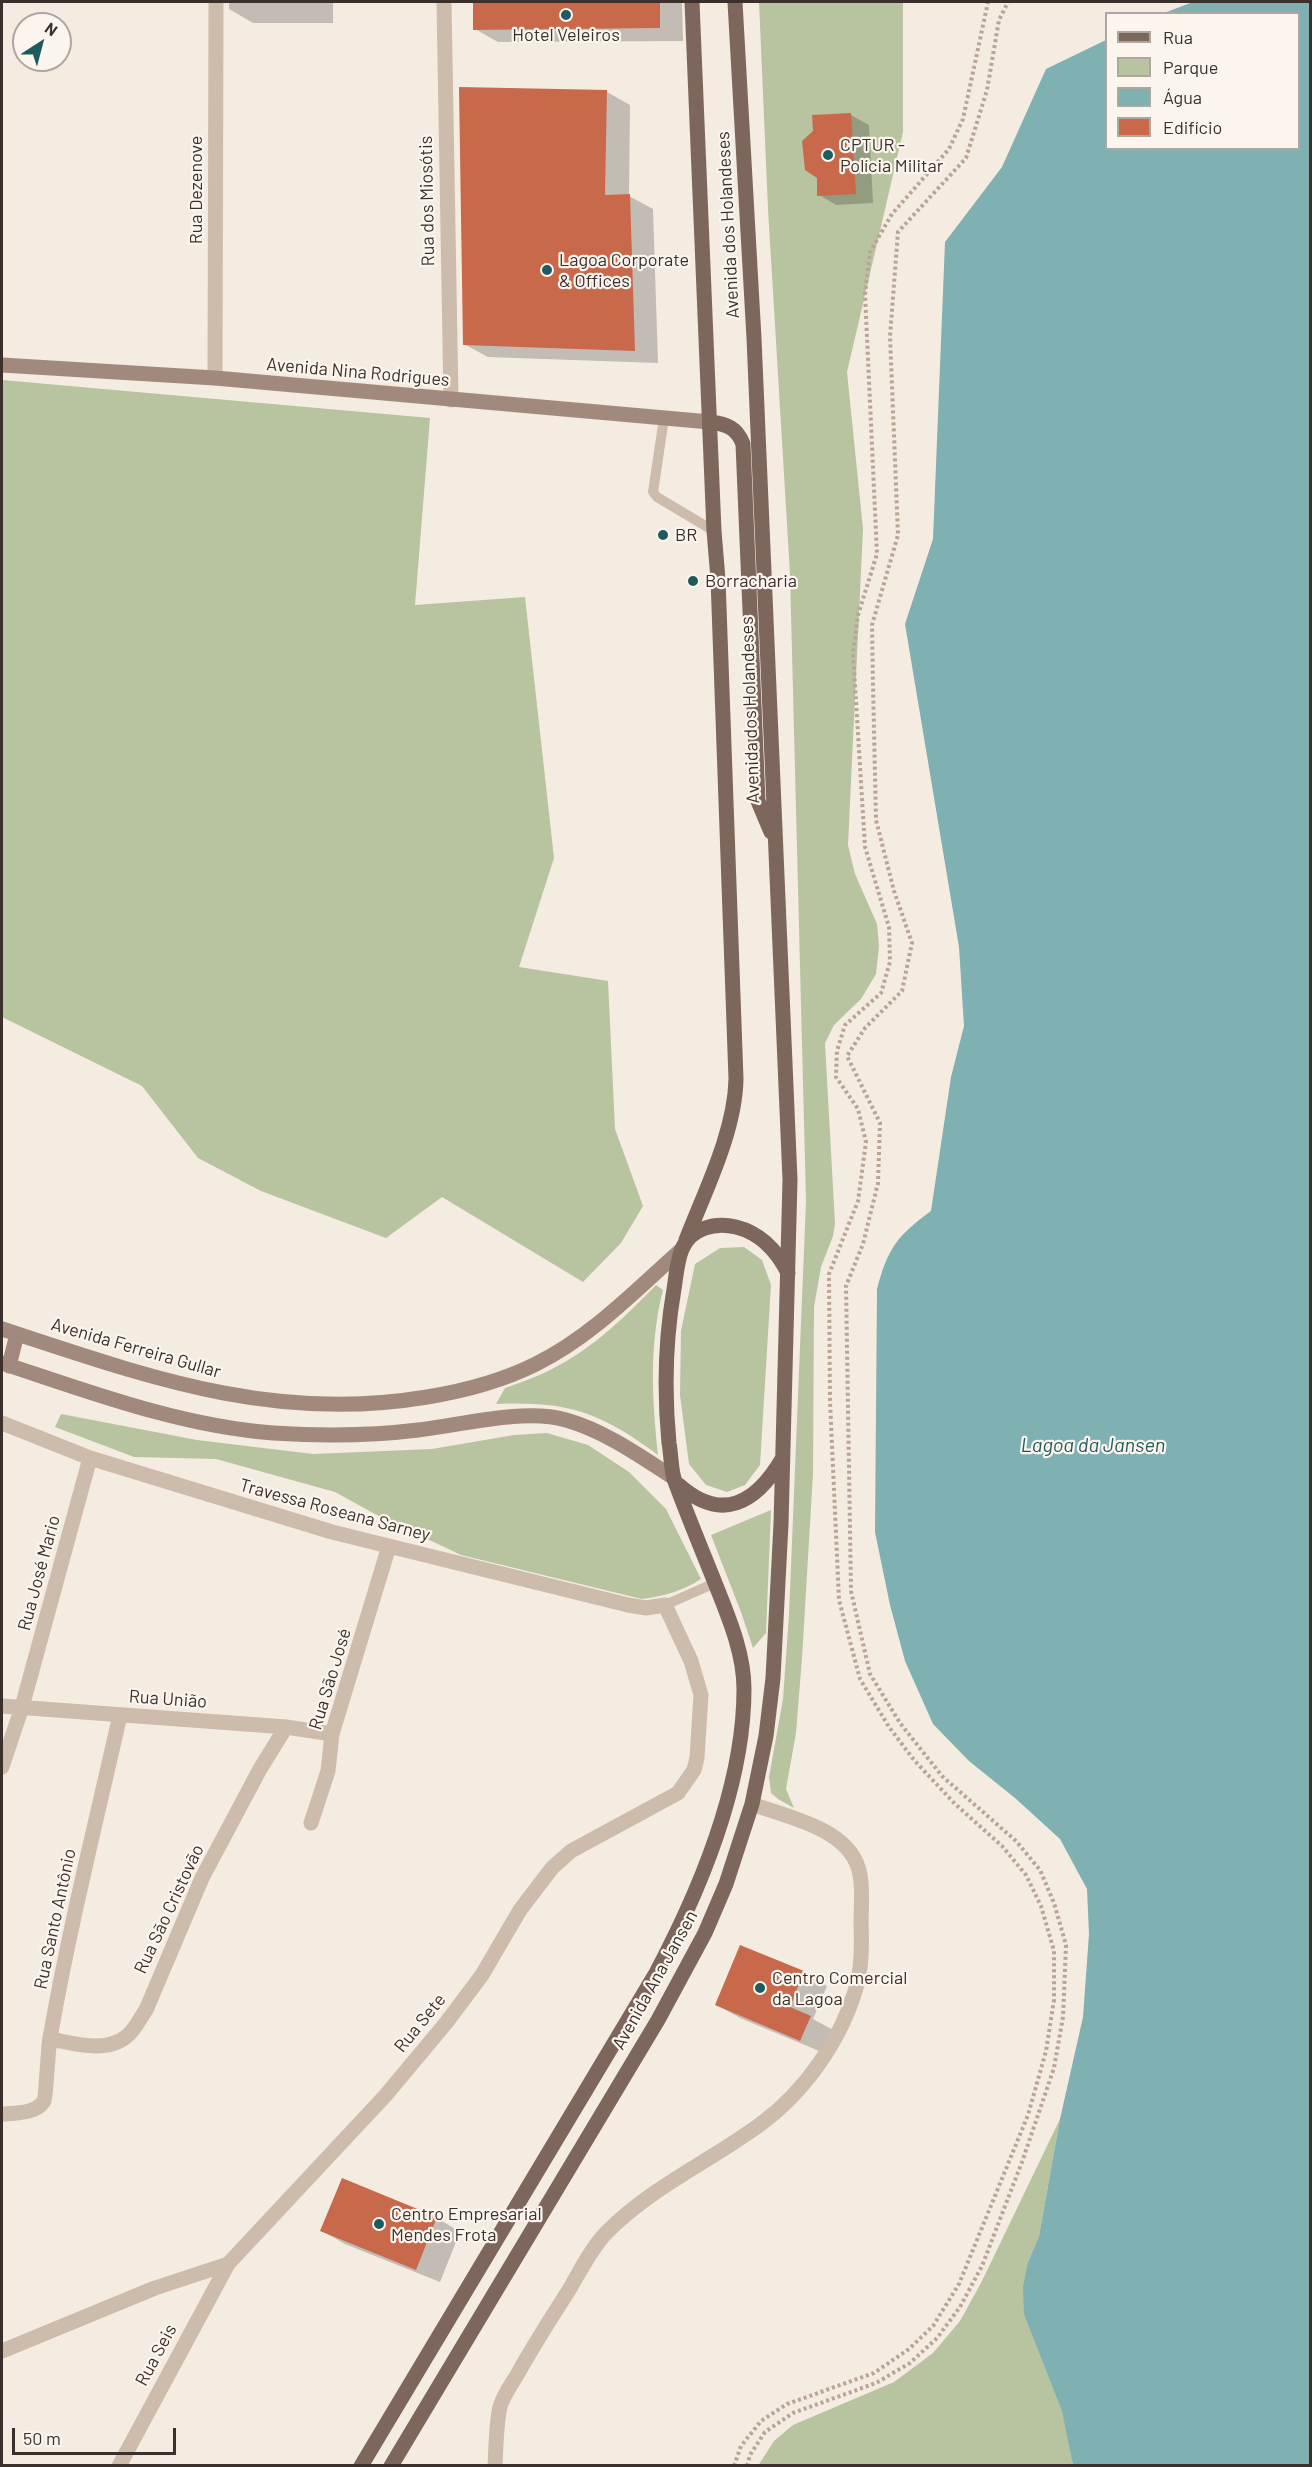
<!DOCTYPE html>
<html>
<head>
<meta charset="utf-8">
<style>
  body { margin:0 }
  #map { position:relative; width:1312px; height:2467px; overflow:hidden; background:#f4ebe1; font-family:Barlow,sans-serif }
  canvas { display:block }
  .frame { position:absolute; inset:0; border:3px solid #3b302b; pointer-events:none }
  .legend { position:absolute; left:1105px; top:12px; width:195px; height:138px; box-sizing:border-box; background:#fbf5ee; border:2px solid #aea6a0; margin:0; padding:8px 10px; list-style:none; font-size:18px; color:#3b302b }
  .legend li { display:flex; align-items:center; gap:12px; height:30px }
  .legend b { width:30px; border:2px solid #aea6a0 }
  .north { position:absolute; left:12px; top:12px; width:60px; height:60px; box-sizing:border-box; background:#fbf5ee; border:2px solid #aea6a0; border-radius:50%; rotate:36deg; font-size:16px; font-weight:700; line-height:24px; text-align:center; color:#3b302b }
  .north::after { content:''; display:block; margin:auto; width:21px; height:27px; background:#1f5a5e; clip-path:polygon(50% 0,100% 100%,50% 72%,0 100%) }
  .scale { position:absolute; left:12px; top:2428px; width:164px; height:27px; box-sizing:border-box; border:3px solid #3b302b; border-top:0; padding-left:8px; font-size:18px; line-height:21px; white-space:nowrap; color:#3b302b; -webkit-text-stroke:4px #fbf5ee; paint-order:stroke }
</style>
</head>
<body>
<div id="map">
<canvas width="1312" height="2467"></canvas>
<div class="frame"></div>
<ul class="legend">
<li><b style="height:8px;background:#7d675c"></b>Rua</li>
<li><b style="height:16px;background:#b8c4a0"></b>Parque</li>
<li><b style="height:16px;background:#7fb0b2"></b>Água</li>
<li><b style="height:16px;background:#c8694b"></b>Edifício</li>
</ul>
<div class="north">N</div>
<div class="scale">50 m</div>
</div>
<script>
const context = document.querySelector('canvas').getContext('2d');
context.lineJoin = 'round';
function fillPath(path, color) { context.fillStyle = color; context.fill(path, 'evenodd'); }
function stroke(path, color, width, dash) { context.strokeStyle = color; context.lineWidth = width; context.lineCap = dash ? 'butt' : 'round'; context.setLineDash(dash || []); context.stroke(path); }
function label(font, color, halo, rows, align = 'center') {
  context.font = font + ' Barlow,sans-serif'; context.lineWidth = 4.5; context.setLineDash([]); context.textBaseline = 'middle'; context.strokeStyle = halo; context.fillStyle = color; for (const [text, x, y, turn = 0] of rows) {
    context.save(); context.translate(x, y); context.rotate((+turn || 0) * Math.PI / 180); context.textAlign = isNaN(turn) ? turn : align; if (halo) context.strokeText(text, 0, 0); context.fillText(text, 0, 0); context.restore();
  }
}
fillPath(new Path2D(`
  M759,2H903V132L847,372L863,529L848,845L855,874L877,924L879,946L876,974L861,999L834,1025L825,1043L835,1224L833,1236L821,1267L814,1307L813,1474L802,1658L796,1733L786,1789L794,1808L778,1799L771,1793L769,1777L783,1699L789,1615L806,1201L790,574L768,209Z
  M2,380L430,418L415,605L525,597L554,858L519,967L608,981L615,1129L643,1206L621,1243L583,1282L442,1197L386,1238L261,1191L198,1158L142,1086L2,1017Z
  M744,1247L762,1260L771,1285L760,1465L745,1485L727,1492L706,1485L689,1464L680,1395L681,1331L695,1264L720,1248Z
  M656,1285L663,1290C649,1344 652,1399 658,1455C600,1412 568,1401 496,1404L505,1388C518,1383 531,1379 544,1373C588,1353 623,1319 656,1285Z
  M61,1414L197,1440L313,1454L432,1449L514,1435L547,1433L588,1445L629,1472L666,1509L701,1579C682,1591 665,1596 642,1599L461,1555L375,1514L335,1492L216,1459L134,1457L55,1427Z
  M771,1510L766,1633L753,1648L741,1612L711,1535Z
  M1060,2119L1039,2236L1028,2262L1070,2441L1073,2465L758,2466L774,2441L793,2425L894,2382L933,2353L960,2321L982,2281Z`), '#b8c4a0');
fillPath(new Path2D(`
  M1193,2H1310V2465H1073L1062,2411L1024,2314L1023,2287L1028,2262L1039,2236L1060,2119L1083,2017L1089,1934L1087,1889L1060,1839L1015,1798L969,1761L933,1724L905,1661L890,1605L875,1532L877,1289C888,1248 897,1236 931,1211L951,1077L964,1026L959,947L905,624L933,539L945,242L1002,167L1046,69L1106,40V148H1298V14L1164,13Z`), '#7fb0b2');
fillPath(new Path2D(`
  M229,2H333V23H253L229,9Z
  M474,2H682L683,41L498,42L475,29Z
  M607,92L630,105L629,196L653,209L658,363L488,357L464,344Z
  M851,115L869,125L873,203L836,205L819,195L815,132Z
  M741,1947L803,1973L827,1986L813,2019L833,2030L824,2053L740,2018L717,2005Z
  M343,2180L437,2218L460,2232L440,2282L345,2244L322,2231Z`), '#0003');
fillPath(new Path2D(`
  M473,2H660V28L473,30Z
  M459,87L607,90L605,195L630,194L635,351L463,345Z
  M851,113L856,194L817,196V178L805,170L802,141L813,131L812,115Z
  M740,1945L804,1971L790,2007L811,2016L800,2041L715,2005Z
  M342,2178L437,2217L416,2270L320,2231Z`), '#c8694b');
stroke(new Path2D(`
  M734,2466L741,2446L761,2421L787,2404L874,2373L909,2349L933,2326L959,2284L1028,2115L1046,2051L1054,2000V1951L1041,1906L1026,1875L1002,1846L955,1804L914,1760L889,1727L860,1679L839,1600L830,1401L829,1274L858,1201L866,1142L858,1109L836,1077L837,1051L845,1025L881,993L890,962L889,927L865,847L853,653L858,615L877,554L865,294L870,252L892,214L949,149L963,119L988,2
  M747,2466L750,2455L765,2432L793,2413L876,2383L910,2363L937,2338L960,2307L982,2266L1022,2162L1054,2068L1063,2017L1066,1945L1054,1903L1040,1870L1016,1841L942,1776L900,1723L870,1674L851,1591L846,1286L863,1244L878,1183L880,1123L847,1056L865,1028L902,991L912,943L894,891L876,820L873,685L872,625L898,535L890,336L898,232L966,158L987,90L999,20L1008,2`), '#b9a596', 4, [3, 3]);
stroke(new Path2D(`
  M664,418L653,492L657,497L714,531
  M665,1605L715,1583`), '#cdbbac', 10);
stroke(new Path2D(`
  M444,2L451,400
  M215,378L216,2
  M2,1423L90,1458L332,1532L628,1605L646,1608L665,1605L691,1661L701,1695L697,1758L694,1770L678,1793L571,1851L552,1868L520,1910L482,1975L446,2023L385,2096L228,2264L155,2288L2,2351
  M2,1706L286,1727L332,1734
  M2,1767L22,1707L90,1458
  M311,1823L328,1771L332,1734L389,1546
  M50,2039C73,2043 106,2054 127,2036C135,2030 140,2018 146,2010L202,1878L260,1769L286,1727
  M2,2114C15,2113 36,2114 44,2101C46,2097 48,2048 50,2038C69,1929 96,1822 120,1715
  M119,2466L228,2264
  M495,2466C496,2447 496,2425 500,2407C503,2396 511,2385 517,2375C533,2346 551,2318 569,2290C580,2271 591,2249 606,2233C651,2187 711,2161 762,2123C805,2091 841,2040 856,1988C862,1968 862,1946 861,1925C861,1909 863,1891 860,1875C853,1829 789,1818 752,1804`), '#cdbbac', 15);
stroke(new Path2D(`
  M2,365L215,378L710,422
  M2,1329C146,1376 272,1423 427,1397C464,1391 502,1381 536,1364C591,1337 636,1290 682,1249
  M2,1363C90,1392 180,1426 273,1433C321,1436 370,1436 418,1430C462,1425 524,1408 566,1420C605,1431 640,1456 674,1478
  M9,1366L17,1334`), '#a18a7d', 15);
stroke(new Path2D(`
  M710,422C727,424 737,428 743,444L758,801L771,832
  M686,1240C705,1191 735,1132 736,1079L718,579L714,531L692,2
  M679,1485C722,1523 756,1503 782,1459
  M361,2466L656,1973C700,1890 744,1785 744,1689C744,1656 731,1623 719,1593C704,1555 688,1517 674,1479C671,1468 671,1454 669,1443C664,1391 665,1341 674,1289C676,1277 677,1261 682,1249C691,1228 715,1222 736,1227C760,1233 777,1251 788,1273
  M391,2466L658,2020L705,1933L726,1884L752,1804L766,1736L773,1678L781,1524L790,1180L754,338L735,2`), '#7d675c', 15);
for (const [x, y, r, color] of [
  [566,15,6,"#1f5a5e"],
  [828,155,6,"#1f5a5e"],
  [547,270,6,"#1f5a5e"],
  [663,535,6,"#1f5a5e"],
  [693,581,6,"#1f5a5e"],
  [760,1988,6,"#1f5a5e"],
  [379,2224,6,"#1f5a5e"]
]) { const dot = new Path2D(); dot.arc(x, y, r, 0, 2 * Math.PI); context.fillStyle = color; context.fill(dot); stroke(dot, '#fbf5ee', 2); }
label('18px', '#3b302b', '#fbf5ee', [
  ["Hotel Veleiros",566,35,"center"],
  ["CPTUR -",840,145],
  ["Polícia Militar",840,166],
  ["Lagoa Corporate",559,260],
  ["& Offices",559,281],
  ["BR",675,535],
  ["Borracharia",705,581],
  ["Centro Comercial",772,1978],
  ["da Lagoa",772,1999],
  ["Centro Empresarial",391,2214],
  ["Mendes Frota",391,2235]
], 'left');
label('18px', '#3b302b', '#fbf5ee', [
  ["Rua Dezenove",196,190,-90],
  ["Rua dos Miosótis",427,201,-91],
  ["Avenida dos Holandeses",728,225,-93],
  ["Avenida Nina Rodrigues",358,372,5],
  ["Avenida dos Holandeses",750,710,-92],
  ["Avenida Ferreira Gullar",136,1348,16],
  ["Travessa Roseana Sarney",335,1510,15],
  ["Rua José Mario",39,1573,-75],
  ["Rua São José",330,1679,-73],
  ["Rua União",168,1699,4],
  ["Rua São Cristovão",169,1909,-65],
  ["Rua Santo Antônio",55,1919,-78],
  ["Avenida Ana Jansen",655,1980,-61],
  ["Rua Sete",420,2023,-51],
  ["Rua Seis",156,2355,-62]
]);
label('italic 20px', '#1f5a5e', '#fbf5ee', [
  ["Lagoa da Jansen",1093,1445]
]);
</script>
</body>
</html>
